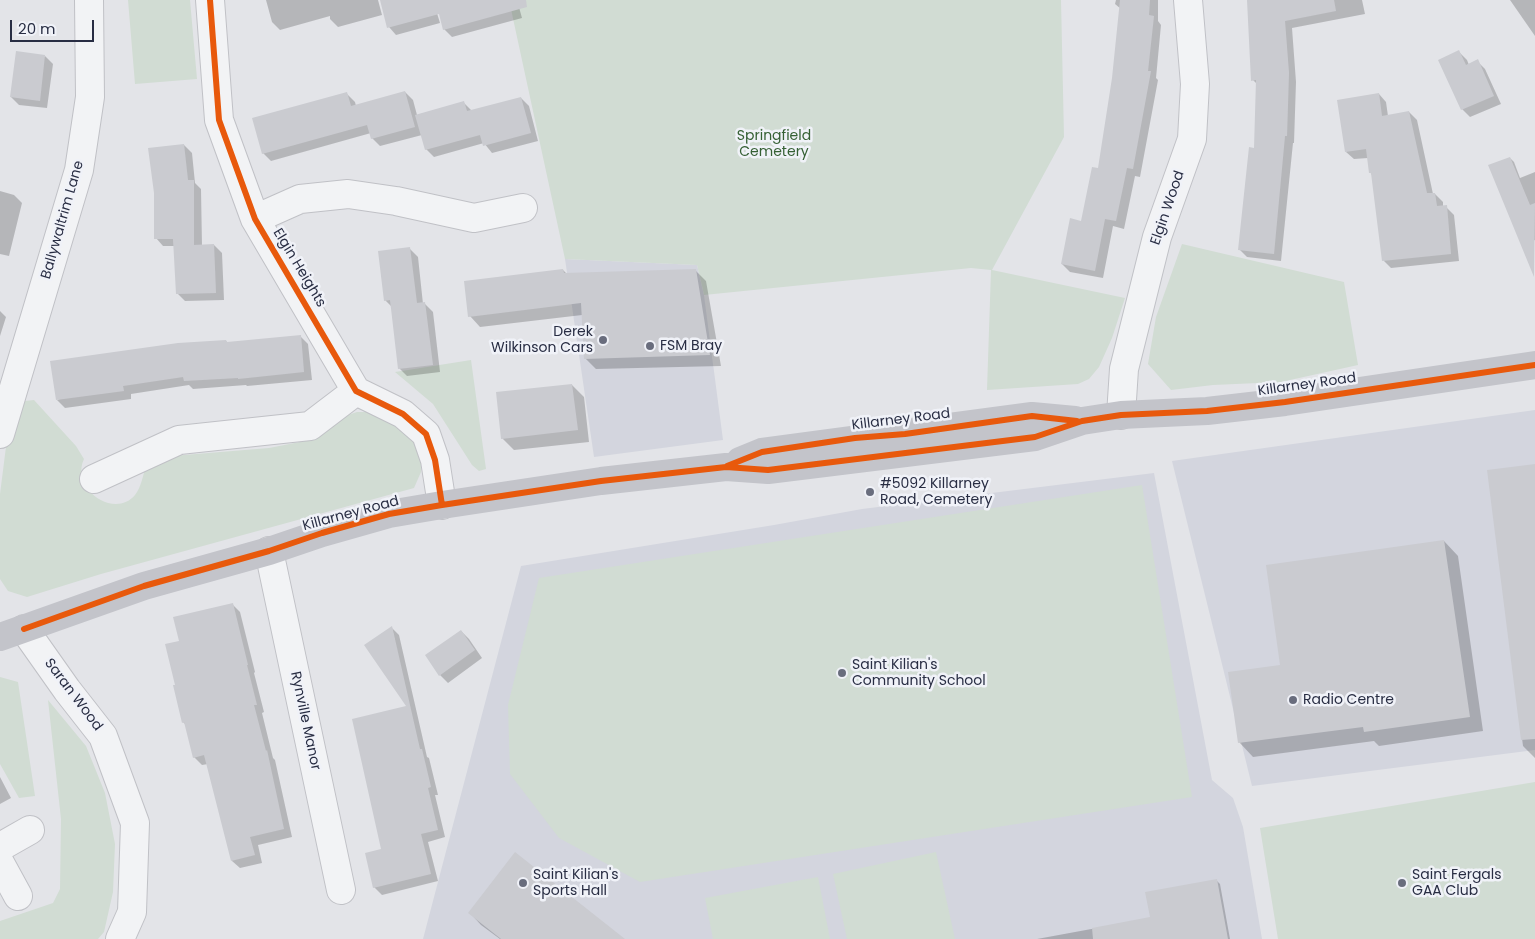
<!DOCTYPE html>
<html>
<head>
<meta charset="utf-8">
<style>
  body { margin:0 }
  #map { position:relative; width:1535px; height:939px; overflow:hidden; background:#e3e4e8; font-family:Poppins,sans-serif }
  canvas { display:block }
  .scale { position:absolute; left:10px; top:20px; width:84px; height:22px; box-sizing:border-box; border:2px solid #282d43; border-top:0; padding-left:6px; font-size:15px; line-height:18px; white-space:nowrap; color:#282d43; -webkit-text-stroke:4px #f0f2f8; paint-order:stroke }
</style>
</head>
<body>
<div id="map">
<canvas width="1535" height="939"></canvas>
<div class="scale">20 m</div>
</div>
<script>
const context = document.querySelector('canvas').getContext('2d');
context.lineJoin = 'round';
function fillPath(path, color) { context.fillStyle = color; context.fill(path, 'evenodd'); }
function stroke(path, color, width, dash) { context.strokeStyle = color; context.lineWidth = width; context.lineCap = dash ? 'butt' : 'round'; context.setLineDash(dash || []); context.stroke(path); }
function label(font, color, halo, rows, align = 'center') {
  context.font = font + ' Poppins,sans-serif'; context.lineWidth = 5; context.setLineDash([]); context.textBaseline = 'middle'; context.strokeStyle = halo; context.fillStyle = color; for (const [text, x, y, turn = 0] of rows) {
    context.save(); context.translate(x, y); context.rotate((+turn || 0) * Math.PI / 180); context.textAlign = isNaN(turn) ? turn : align; if (halo) context.strokeText(text, 0, 0); context.fillText(text, 0, 0); context.restore();
  }
}
fillPath(new Path2D(`
  M565,259L697,265L704,295L723,440L594,457Z
  M1535,410V750L1252,786L1172,461Z
  M1154,473L1212,780L1233,798L1243,827L1262,939H423L521,566L774,525L862,509Z`), '#d3d5de');
fillPath(new Path2D(`
  M128,0H190L197,79L135,84Z
  M509,0H1061L1064,137L992,270L1125,298L1112,338L1099,367L1089,379L1078,384L987,390L991,270L971,268L704,295L697,265L565,259Z
  M1182,244L1344,282L1358,365L1281,382L1213,385L1171,390L1148,364L1156,317Z
  M471,360L486,469L479,471L472,465L433,404L395,372Z
  M34,400L76,446L84,459C70,488 114,520 135,495C141,488 143,475 146,466L172,456L269,448L310,440L323,433L348,415L357,412H373L408,424L421,452V472L414,488L101,574L27,597L8,591L0,579V494L8,431L16,402Z
  M1142,485L1192,797L640,882L559,838L510,774L508,705L539,578Z
  M0,677L18,682L35,796L19,798L0,764Z
  M48,700L86,746L105,793L115,844L113,892L104,932L98,939H0V921L53,903L60,889L61,819Z
  M1535,782V939H1278L1260,828Z
  M936,852L955,939H847L833,874Z
  M818,877L830,939H713L705,898Z`), '#d1dcd3');
fillPath(new Path2D(`
  M266,0H378L382,15L338,27L330,19V16L280,30L272,22Z
  M381,0H433L440,23L396,35L389,27Z
  M436,0H517L522,18L452,37L444,29Z
  M1116,0H1158V21L1161,25L1156,78L1158,80L1140,177L1135,176L1124,229L1113,226L1103,278L1070,272L1062,264L1082,222L1099,170L1114,78L1121,9L1115,4Z
  M1248,0H1362L1365,14L1292,28L1296,82L1294,143H1293L1281,261L1247,257L1239,249L1255,149L1257,84L1253,80Z
  M1510,0H1535V36Z
  M1459,52L1467,60L1469,65L1477,61L1485,69L1501,104L1470,117L1462,109Z
  M45,56L53,64L47,108L19,105L11,97Z
  M405,92L413,100L417,115L464,103L472,111L521,98L529,106L538,141L492,153L484,143L434,157L426,149L422,135L380,146L372,138L371,133L271,161L263,153L347,94L355,102L356,106Z
  M1379,94L1386,102L1388,116L1409,112L1417,120L1433,194H1435L1443,202V207H1446L1454,215L1459,261L1391,268L1383,260L1372,175L1370,172L1368,158L1354,159L1346,152Z
  M184,145L192,153L195,183L201,189L202,246L214,245L222,253L224,300L185,301L177,293L175,246H163L156,238Z
  M1510,158L1514,162L1520,178L1535,172V240L1524,245Z
  M0,191L14,195L22,203L9,256L0,254Z
  M410,249L418,257L423,304H425L433,312L440,372L407,376L399,368L392,307L385,300Z
  M563,270L567,274L695,270L706,281L721,366L596,369L585,358L582,315L480,327L470,316Z
  M0,311L6,317L0,336Z
  M300,336L308,344L312,380L247,386L246,385L193,389L189,385L131,394V399L65,408L57,400L226,341L228,343Z
  M572,385L584,397L589,442L514,450L502,438Z
  M1535,465V758L1523,746L1488,471Z
  M1444,541L1458,556L1483,731L1379,746L1374,741L1253,757L1239,742L1282,666Z
  M232,604L240,612L255,672L254,673L264,712L262,713L273,758L275,760L292,837L258,845L262,863L240,868L232,861L208,764L202,765L194,757L187,726L183,722L176,686L180,642Z
  M392,628L399,635L427,757L429,758L438,795H435L445,837L428,842L438,881L382,895L374,887L383,850L408,706Z
  M461,631L469,639L482,658L448,683L440,675Z
  M0,777L11,798L0,804Z
  M1216,880L1220,884L1230,939H1037L1151,918Z
  M470,913L623,939H500L481,925Z`), '#0003');
fillPath(new Path2D(`
  M380,0H526L527,7L443,30L439,14L387,28Z
  M1120,0H1150L1149,15L1154,16L1148,71H1151L1133,169L1127,168L1116,221L1105,219L1095,271L1061,264L1070,218L1081,221L1092,167L1098,168L1112,78Z
  M1247,0H1334L1336,11L1285,21L1289,73L1287,136H1285L1274,254L1238,250L1249,147L1254,148L1256,80L1251,81Z
  M1459,50L1466,65L1478,59L1494,96L1461,110L1438,60Z
  M16,51L45,55L40,101L10,97Z
  M405,91L415,127L371,139L367,125L262,154L252,118L347,92L351,106Z
  M1379,93L1382,116L1409,111L1427,193H1435L1437,206L1447,205L1451,254L1382,261L1371,173H1369L1366,149L1345,152L1337,100Z
  M521,97L531,133L483,146L480,135L425,150L415,115L464,101L467,111Z
  M184,144L188,180H194V245L214,244L216,293L176,294L173,239H154V193L148,148Z
  M1510,157L1530,205L1535,203L1534,277L1488,165Z
  M410,247L417,303L425,302L433,365L398,369L390,300L384,301L378,251Z
  M563,269L564,273L696,269L710,355L584,359L581,303L468,317L464,281Z
  M301,335L304,372L238,379V378L184,381L183,377L123,386L124,391L56,400L50,361L178,343L226,340L227,342Z
  M572,384L578,430L501,439L496,392Z
  M1535,464V739L1521,740L1487,470Z
  M1444,540L1470,717L1364,732L1363,727L1238,743L1228,672L1280,665L1266,565Z
  M233,603L248,665H247L257,705H254L266,751L267,750L284,829L250,837L255,855L231,861L204,755L193,758L184,722L182,723L173,685H175L165,644L179,641L173,617Z
  M392,626L420,749H422L431,787L428,788L438,830L421,834L431,874L373,888L365,853L381,849L352,719L406,706L364,645Z
  M461,630L475,650L439,676L425,655Z
  M515,852L625,939H501L468,913Z
  M1217,879L1228,939H1093L1092,928L1150,917L1145,892Z`), '#cacbd0');
const street = new Path2D(`
  M210,0L219,120L255,219L356,391L403,414L426,434L435,460L442,505
  M255,219L300,199L348,194L396,201L474,218L523,208
  M1121,415L1124,369L1157,237L1192,139L1195,84L1188,0
  M0,434L79,170L90,97L89,0
  M94,479L179,440L310,426L356,391
  M269,551L341,890
  M24,629L67,690L103,736L135,823L132,912L120,939
  M0,847L30,830
  M0,863L18,896`);
stroke(street, '#c0c1c6', 30);
stroke(street, '#f2f3f5', 28);
stroke(new Path2D(`
  M740,461L762,452L1032,416L1075,420
  M0,637L144,586L269,551L322,533L389,514L442,505L601,481L726,467L768,470L1035,437L1082,421L1121,415L1207,411L1285,402L1535,365`), '#c3c4ca', 28);
stroke(new Path2D(`
  M210,0L219,120L255,219L356,391L403,414L426,434L435,460L442,505
  M727,466L762,452L855,438L905,434L1032,416L1077,421
  M24,629L144,586L269,551L322,533L389,514L442,505L601,481L726,467L768,470L1035,437L1082,421L1121,415L1207,411L1285,402L1535,365`), '#e8590c', 6);
for (const [x, y, r, color] of [
  [603,340,5,"#696d7d"],
  [650,346,5,"#696d7d"],
  [870,492,5,"#696d7d"],
  [842,673,5,"#696d7d"],
  [1293,700,5,"#696d7d"],
  [523,883,5,"#696d7d"],
  [1402,883,5,"#696d7d"]
]) { const dot = new Path2D(); dot.arc(x, y, r, 0, 2 * Math.PI); context.fillStyle = color; context.fill(dot); stroke(dot, '#f0f2f8', 2); }
label('14px', '#356034', '#f0f2f8', [
  ["Springfield",774,136],
  ["Cemetery",774,152]
]);
label('14px', '#282d43', '#f0f2f8', [
  ["Elgin Wood",1168,208,-71],
  ["Ballywaltrim Lane",63,220,-74],
  ["Elgin Heights",299,268,59],
  ["Killarney Road",1307,385,-8],
  ["Killarney Road",901,420,-7],
  ["Killarney Road",351,514,-15],
  ["Saran Wood",73,695,53],
  ["Rynville Manor",305,721,78]
]);
label('14px', '#282d43', '#f0f2f8', [
  ["Derek",593,332,"right"],
  ["Wilkinson Cars",593,348,"right"],
  ["FSM Bray",660,346],
  ["#5092 Killarney",880,484],
  ["Road, Cemetery",880,500],
  ["Saint Kilian's",852,665],
  ["Community School",852,681],
  ["Radio Centre",1303,700],
  ["Saint Kilian's",533,875],
  ["Sports Hall",533,891],
  ["Saint Fergals",1412,875],
  ["GAA Club",1412,891]
], 'left');
</script>
</body>
</html>
